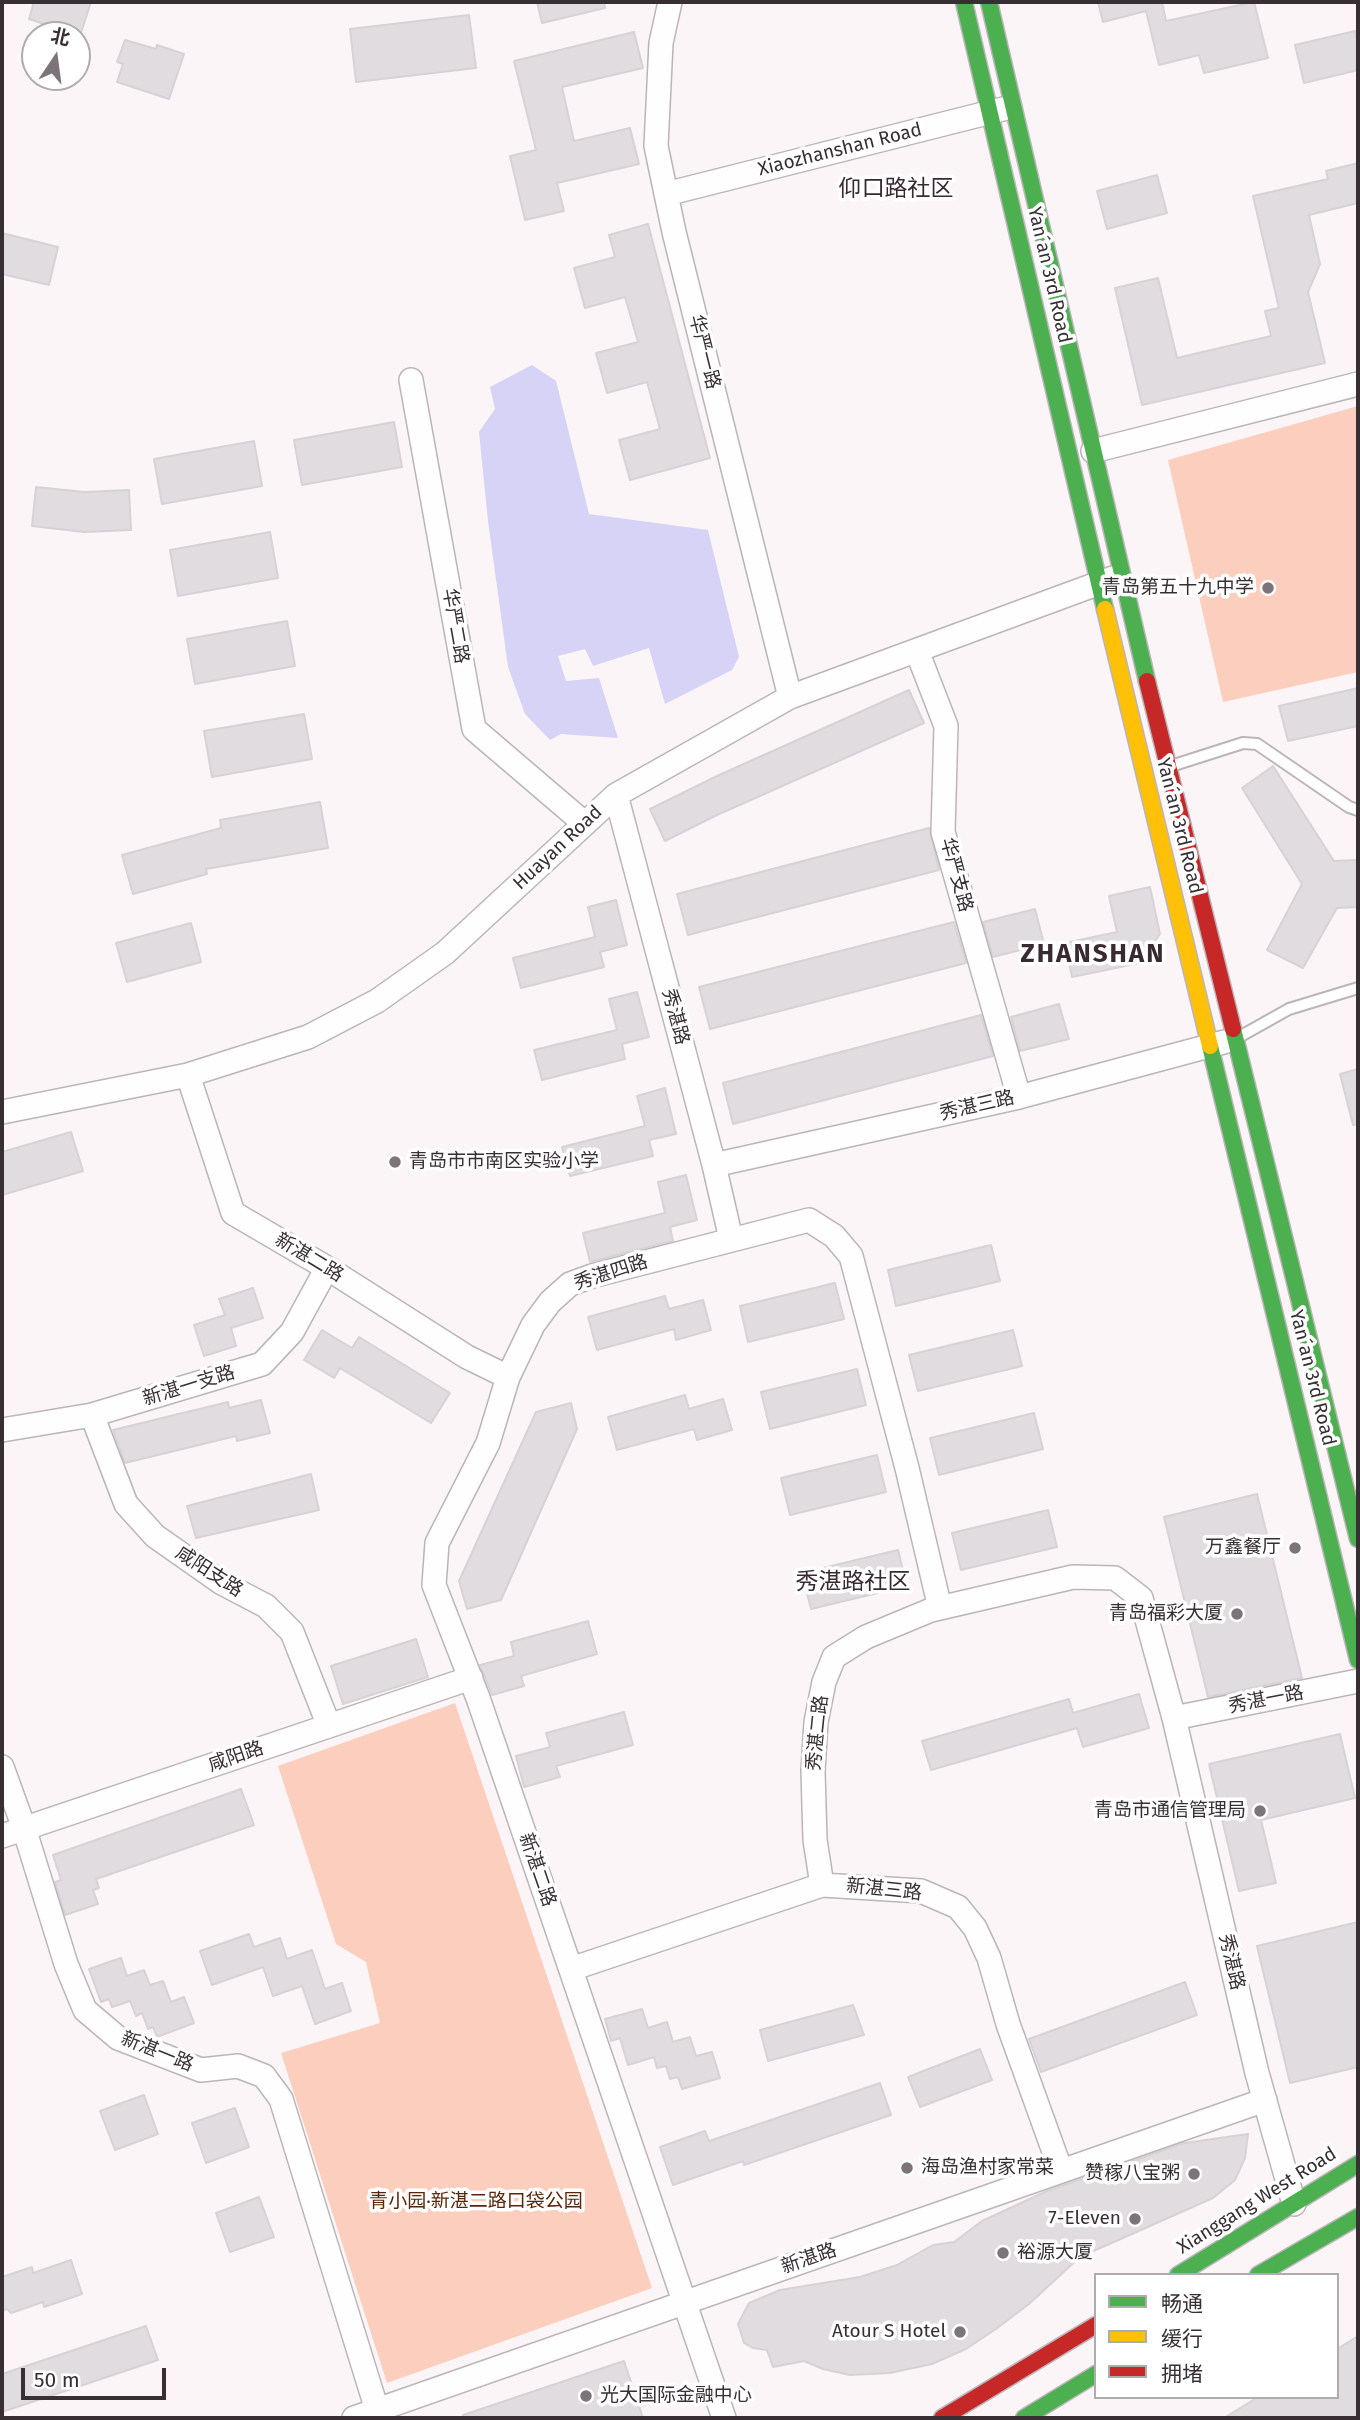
<!DOCTYPE html>
<html>
<head>
<meta charset="utf-8">
<style>
  body { margin:0 }
  #map { position:relative; width:1360px; height:2420px; overflow:hidden; background:#fbf5f8; font-family:"Fira Sans","Noto Sans SC",sans-serif }
  canvas { display:block }
  .frame { position:absolute; inset:0; border:4px solid #372f33; pointer-events:none }
  .legend { position:absolute; left:1094px; top:2273px; width:245px; height:126px; box-sizing:border-box; background:#fff; border:2px solid #afacad; margin:0; padding:9px 12px; list-style:none; font-size:21px; color:#372f33 }
  .legend li { display:flex; align-items:center; gap:14px; height:35px }
  .legend b { width:35px; border:2px solid #afacad }
  .north { position:absolute; left:21px; top:21px; width:70px; height:70px; box-sizing:border-box; background:#fff; border:2px solid #afacad; border-radius:50%; rotate:13deg; font-size:19px; font-weight:700; line-height:28px; text-align:center; color:#372f33 }
  .north::after { content:''; display:block; margin:auto; width:24px; height:32px; background:#7c7478; clip-path:polygon(50% 0,100% 100%,50% 72%,0 100%) }
  .scale { position:absolute; left:21px; top:2368px; width:145px; height:32px; box-sizing:border-box; border:4px solid #372f33; border-top:0; padding-left:9px; font-size:21px; line-height:24px; white-space:nowrap; color:#372f33; -webkit-text-stroke:5px #fff; paint-order:stroke }
</style>
</head>
<body>
<div id="map">
<canvas width="1360" height="2420"></canvas>
<div class="frame"></div>
<ul class="legend">
<li><b style="height:9px;background:#4caf50"></b>畅通</li>
<li><b style="height:9px;background:#ffc107"></b>缓行</li>
<li><b style="height:9px;background:#c62828"></b>拥堵</li>
</ul>
<div class="north">北</div>
<div class="scale">50 m</div>
</div>
<script>
const context = document.querySelector('canvas').getContext('2d');
context.lineJoin = 'round';
function fillPath(path, color) { context.fillStyle = color; context.fill(path, 'evenodd'); }
function stroke(path, color, width, dash) { context.strokeStyle = color; context.lineWidth = width; context.lineCap = dash ? 'butt' : 'round'; context.setLineDash(dash || []); context.stroke(path); }
function label(font, color, halo, rows, align = 'center') {
  context.font = font + ' "Fira Sans","Noto Sans SC",sans-serif'; context.lineWidth = 7; context.setLineDash([]); context.textBaseline = 'middle'; context.strokeStyle = halo; context.fillStyle = color; for (const [text, x, y, turn = 0] of rows) {
    context.save(); context.translate(x, y); context.rotate((+turn || 0) * Math.PI / 180); context.textAlign = isNaN(turn) ? turn : align; if (halo) context.strokeText(text, 0, 0); context.fillText(text, 0, 0); context.restore();
  }
}
fillPath(new Path2D(`
  M1358,406V672L1223,702L1168,460Z
  M455,1703L652,2288L387,2383L281,2053L380,2023L366,1962L336,1944L278,1766Z`), '#fbcebd');
fillPath(new Path2D(`
  M532,365L556,381L589,514L708,530L739,657L732,670L665,704L649,648L593,666L585,649L558,656L566,681L599,678L618,738L561,734L550,740L525,714L508,667L488,521L479,432L495,409L490,387Z`), '#d7d3f6');
const building = new Path2D(`
  M34,2H91L80,36L29,19Z
  M537,2H604L605,8L542,23Z
  M1098,2H1162L1166,21L1254,2L1268,58L1204,73L1199,55L1159,65L1146,11L1103,22Z
  M469,15L476,68L356,82L350,29Z
  M1355,31L1358,43V70L1304,83L1295,45Z
  M634,32L643,68L562,87L574,141L630,128L639,164L557,183L564,211L525,220L510,156L536,150L514,61Z
  M125,40L156,49L157,45L184,54L169,99L117,82L123,64L117,62Z
  M1358,163V203L1309,215L1320,264L1308,292L1325,363L1142,405L1115,288L1158,278L1177,358L1271,336L1265,311L1279,308L1253,196L1328,179L1326,171Z
  M1157,175L1167,213L1107,229L1097,191Z
  M648,224L710,458L630,480L619,440L660,429L647,382L607,393L596,353L638,342L625,297L585,308L574,268L615,257L609,235Z
  M2,233L58,247L49,285L2,274Z
  M394,422L402,467L302,485L294,440Z
  M254,441L262,486L162,504L154,459Z
  M36,487L84,492L129,490L131,530L84,532L32,526Z
  M270,532L278,578L178,596L170,550Z
  M287,621L295,666L195,684L187,639Z
  M1358,688V726L1288,741L1279,706Z
  M909,690L924,723L717,815L665,841L650,809L717,776Z
  M304,714L312,759L212,777L204,731Z
  M1273,766L1334,861L1358,860V907L1337,908L1303,968L1267,950L1302,884L1242,788Z
  M320,802L328,848L206,869L207,874L133,894L122,855L221,828L220,820Z
  M929,828L939,870L688,935L677,894Z
  M1150,887L1160,934L1140,963L1072,977L1065,943L1117,932L1109,896Z
  M616,900L627,945L600,952L604,967L521,988L513,958L595,937L588,907Z
  M1035,909L1044,944L993,957L983,922Z
  M954,922L966,963L710,1029L699,987Z
  M191,923L201,962L127,982L116,943Z
  M637,992L649,1037L622,1044L625,1059L542,1080L534,1050L617,1030L609,999Z
  M1059,1004L1069,1039L1020,1051L1011,1017Z
  M981,1015L993,1056L733,1124L723,1083Z
  M1358,1069V1124L1353,1125L1340,1074Z
  M665,1088L676,1134L649,1140L653,1156L570,1176L562,1147L645,1126L637,1096Z
  M71,1132L83,1171L2,1195V1152Z
  M686,1175L697,1220L670,1227L673,1241L590,1262L583,1233L665,1213L658,1182Z
  M991,1245L1000,1281L896,1306L888,1270Z
  M835,1283L844,1319L748,1342L740,1306Z
  M253,1288L263,1318L231,1328L236,1346L204,1356L194,1325L225,1315L219,1299Z
  M665,1296L669,1309L703,1300L711,1330L676,1340L674,1329L597,1350L588,1317Z
  M322,1330L352,1348L359,1337L450,1393L431,1423L340,1368L334,1378L304,1360Z
  M1013,1330L1022,1366L918,1391L909,1355Z
  M857,1369L866,1405L770,1429L761,1392Z
  M685,1395L689,1409L723,1399L732,1430L697,1440L694,1429L617,1450L608,1417Z
  M261,1400L270,1433L237,1441L236,1436L125,1463L113,1430L228,1402L229,1408Z
  M571,1403L577,1429L501,1600L467,1609L459,1581L536,1412Z
  M1034,1413L1043,1449L939,1475L930,1438Z
  M877,1455L886,1492L790,1515L781,1478Z
  M311,1474L319,1510L196,1538L187,1506Z
  M1257,1494L1302,1678L1208,1697L1164,1517Z
  M1048,1510L1057,1547L961,1570L952,1533Z
  M898,1550L907,1586L811,1609L802,1573Z
  M588,1621L597,1654L521,1676L524,1686L492,1695L480,1665L514,1656L511,1642Z
  M416,1639L428,1677L343,1704L331,1666Z
  M1139,1694L1149,1728L1083,1747L1077,1728L931,1770L922,1741L1069,1699L1073,1713Z
  M624,1712L633,1745L556,1766L560,1777L524,1787L516,1756L550,1747L546,1733Z
  M1340,1734L1355,1798L1261,1820L1276,1883L1239,1891L1209,1764Z
  M241,1789L254,1825L96,1879L99,1888L93,1890L98,1904L65,1915L55,1882L61,1880L53,1855Z
  M1358,1922V2067L1290,2083L1257,1946Z
  M249,1934L254,1947L280,1938L287,1959L312,1950L325,1989L342,1983L351,2011L315,2024L302,1986L273,1996L263,1967L212,1985L200,1951Z
  M121,1958L127,1976L144,1970L150,1985L163,1981L171,2002L184,1997L194,2023L157,2037L153,2027L148,2029L142,2013L136,2016L130,2001L112,2007L109,1999L101,2002L89,1969Z
  M1185,1982L1197,2015L1041,2072L1029,2039Z
  M853,2005L864,2035L768,2061L760,2030Z
  M642,2009L648,2028L667,2022L673,2042L690,2037L696,2056L712,2052L720,2078L682,2089L678,2077L670,2079L666,2066L657,2068L654,2057L628,2065L620,2038L611,2041L605,2019Z
  M980,2049L992,2080L920,2107L908,2077Z
  M880,2083L891,2115L744,2165L743,2161L673,2185L660,2147L705,2131L709,2141Z
  M144,2095L158,2134L115,2150L100,2111Z
  M235,2108L249,2147L206,2163L192,2123Z
  M1248,2134L1245,2158L1235,2180L1213,2198L1080,2257L1029,2304L996,2329L966,2349L932,2364L890,2373L850,2375L823,2369L804,2361L773,2367L767,2350L753,2348L744,2343L738,2324L749,2303L780,2290L860,2277L897,2265L933,2245L954,2242L982,2221L1047,2191L1184,2143Z
  M259,2197L274,2237L230,2252L216,2213Z
  M71,2260L82,2294L44,2307L43,2302L11,2313L7,2309L2,2311V2277L32,2267L33,2273Z
  M146,2326L158,2360L2,2412V2374Z
  M1358,2336V2418H1224L1258,2397H1337V2349Z
  M624,2361L643,2418H463V2415Z`);
fillPath(building, '#e1dce0');
stroke(building, '#d7d2d7', 2);
const lane = new Path2D(`
  M1171,766L1243,743L1257,744L1349,807L1358,810
  M1239,1037L1289,1009L1358,988`);
const street = new Path2D(`
  M670,2L661,43L656,146L674,232L790,697
  M666,194L1003,109
  M411,380L474,729L584,823
  M1093,451L1358,384
  M917,651L946,726L943,832L1019,1097
  M616,795L714,1165L731,1239
  M188,1075L233,1213L327,1268L467,1357L508,1377
  M2,1112L188,1075L308,1037L377,1001L445,953L616,795L790,697L1113,578
  M714,1165L1019,1097L1224,1042
  M92,1415L126,1504L155,1536L222,1583L266,1606L292,1632L329,1726
  M2,1430L92,1415L262,1364L292,1332L327,1268
  M1174,1718L1358,1681
  M2,1767L24,1828L66,1964L85,2010L118,2038L201,2070L238,2066L264,2076L281,2099L377,2410
  M2,1836L471,1678
  M822,1885L815,1840L813,1771L816,1722L824,1682L834,1657L866,1637L931,1610L1073,1577L1115,1578L1141,1598L1174,1718L1257,2073L1294,2204
  M571,1969L822,1885L921,1891L958,1907L975,1928L989,1958L1008,2024L1061,2171
  M354,2418L1265,2100
  M724,2418L478,1698L434,1585L437,1543L488,1443L508,1377L533,1325L550,1302L570,1284L592,1276L809,1220L834,1236L851,1256L907,1468L940,1608`);
const fast = new Path2D(`
  M964,2L1105,609
  M989,2L1147,681
  M1233,1029L1358,1539
  M1210,1046L1358,1660
  M1178,2275L1358,2164
  M1258,2275L1358,2217
  M1024,2418L1096,2374`);
const slow = new Path2D(`
  M1105,609L1210,1046`);
const jam = new Path2D(`
  M1147,681L1233,1029
  M942,2418L1096,2325`);
stroke(lane, '#bbb5b8', 14);
stroke(street, '#bbb5b8', 26);
stroke(fast, '#bbb5b8', 19);
stroke(slow, '#bbb5b8', 19);
stroke(jam, '#bbb5b8', 19);
stroke(lane, '#fefefe', 10);
stroke(street, '#fefefe', 23);
stroke(fast, '#4caf50', 16);
stroke(slow, '#ffc107', 16);
stroke(jam, '#c62828', 16);
for (const [x, y, r, color] of [
  [1268,588,7,"#7c7478"],
  [395,1162,7,"#7c7478"],
  [1295,1548,7,"#7c7478"],
  [1237,1614,7,"#7c7478"],
  [1260,1811,7,"#7c7478"],
  [907,2168,7,"#7c7478"],
  [1194,2174,7,"#7c7478"],
  [1135,2219,7,"#7c7478"],
  [1003,2253,7,"#7c7478"],
  [960,2332,7,"#7c7478"],
  [586,2396,7,"#7c7478"]
]) { const dot = new Path2D(); dot.arc(x, y, r, 0, 2 * Math.PI); context.fillStyle = color; context.fill(dot); stroke(dot, '#fff', 2.5); }
label('19px', '#372f33', '#fff', [
  ["Xiaozhanshan Road",840,150,-14],
  ["Yan´an 3rd Road",1049,275,77],
  ["华严一路",704,352,76],
  ["华严二路",455,626,80],
  ["Yan´an 3rd Road",1179,826,76],
  ["Huayan Road",558,848,-43],
  ["华严支路",956,875,75],
  ["秀湛路",675,1017,75],
  ["秀湛三路",977,1106,-13],
  ["新湛二路",309,1258,31],
  ["秀湛四路",611,1273,-18],
  ["Yan´an 3rd Road",1312,1378,76],
  ["新湛一支路",189,1386,-17],
  ["咸阳支路",209,1572,33],
  ["秀湛一路",1266,1700,-11],
  ["秀湛二路",818,1733,-84],
  ["咸阳路",236,1757,-19],
  ["新湛二路",537,1870,71],
  ["新湛三路",884,1890,6],
  ["秀湛路",1231,1962,77],
  ["新湛一路",157,2052,22],
  ["Xianggang West Road",1257,2201,-32],
  ["新湛路",809,2259,-19]
]);
label('19px', '#372f33', '#fff', [
  ["青岛第五十九中学",1254,588],
  ["青岛市市南区实验小学",409,1162,"left"],
  ["万鑫餐厅",1281,1548],
  ["青岛福彩大厦",1223,1614],
  ["青岛市通信管理局",1246,1811],
  ["海岛渔村家常菜",921,2168,"left"],
  ["赞稼八宝粥",1180,2174],
  ["7-Eleven",1121,2219],
  ["裕源大厦",1017,2253,"left"],
  ["Atour S Hotel",946,2332],
  ["光大国际金融中心",600,2396,"left"]
], 'right');
label('19px', '#59260b', '#fff', [
  ["青小园·新湛二路口袋公园",476,2202]
]);
label('23px', '#392a32', '#fff', [
  ["仰口路社区",896,190],
  ["秀湛路社区",853,1583]
]);
context.letterSpacing = '2px';
label('bold 26px', '#392a32', '#fff', [
  ["ZHANSHAN",1093,955]
]);
context.letterSpacing = '0px';
</script>
</body>
</html>
